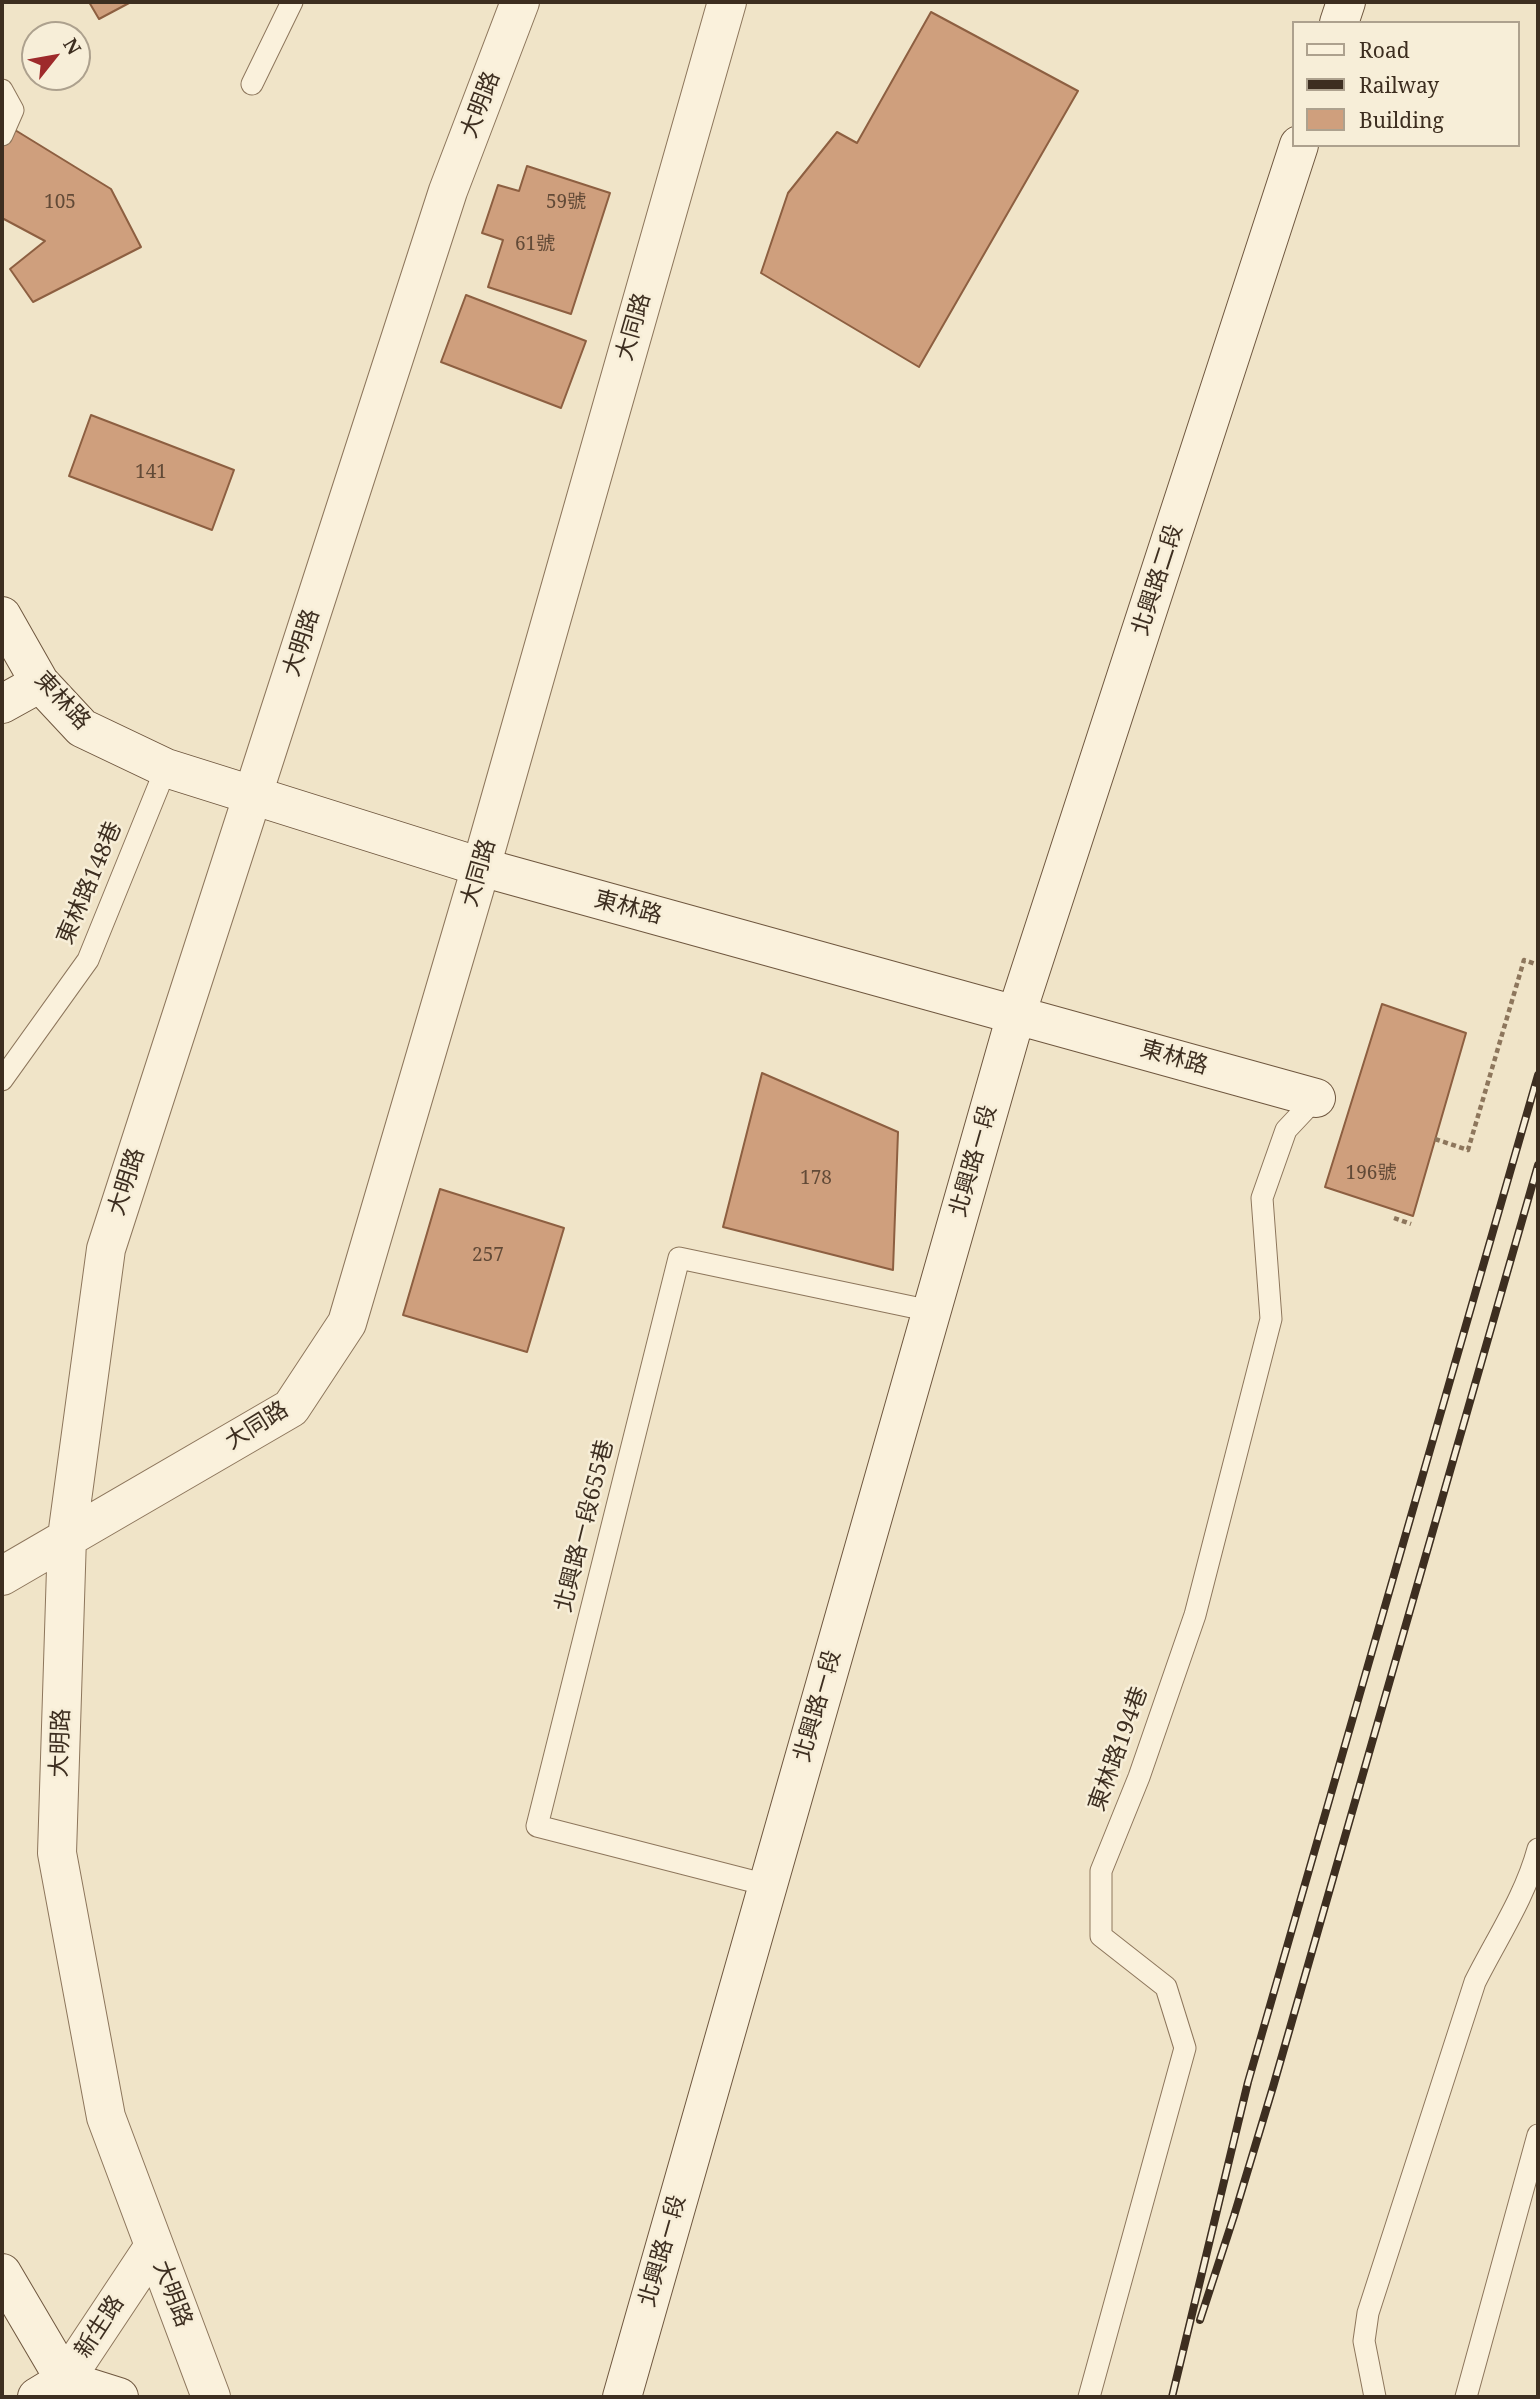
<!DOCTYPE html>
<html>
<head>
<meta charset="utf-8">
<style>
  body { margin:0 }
  #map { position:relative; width:1540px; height:2399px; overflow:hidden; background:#f0e4c8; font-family:"Noto Serif",serif }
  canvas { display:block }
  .frame { position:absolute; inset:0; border:4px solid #3d2e20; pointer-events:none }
  .legend { position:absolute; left:1292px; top:21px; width:228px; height:126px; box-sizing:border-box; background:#f7eed8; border:2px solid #ada18e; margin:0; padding:9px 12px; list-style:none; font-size:21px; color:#3d2e20 }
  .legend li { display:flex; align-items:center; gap:14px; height:35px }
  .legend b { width:35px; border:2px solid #ada18e }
  .north { position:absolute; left:21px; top:21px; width:70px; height:70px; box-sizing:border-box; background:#f7eed8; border:2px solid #ada18e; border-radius:50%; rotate:59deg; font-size:19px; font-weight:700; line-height:28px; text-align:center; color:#3d2e20 }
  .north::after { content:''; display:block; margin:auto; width:24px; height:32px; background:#9e2a2b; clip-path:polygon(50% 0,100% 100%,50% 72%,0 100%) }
</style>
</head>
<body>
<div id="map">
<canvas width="1540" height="2399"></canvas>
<div class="frame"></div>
<ul class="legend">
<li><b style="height:9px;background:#faf1dc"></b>Road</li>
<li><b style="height:9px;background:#3d2e20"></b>Railway</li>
<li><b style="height:19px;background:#cf9f7d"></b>Building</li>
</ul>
<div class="north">N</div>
</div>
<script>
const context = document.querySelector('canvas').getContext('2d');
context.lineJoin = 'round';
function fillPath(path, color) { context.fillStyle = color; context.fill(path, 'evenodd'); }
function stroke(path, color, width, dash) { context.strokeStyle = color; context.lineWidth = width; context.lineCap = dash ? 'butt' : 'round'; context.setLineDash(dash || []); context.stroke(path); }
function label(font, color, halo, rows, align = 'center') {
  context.font = font + ' "Noto Serif","Noto Sans TC",serif'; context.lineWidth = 5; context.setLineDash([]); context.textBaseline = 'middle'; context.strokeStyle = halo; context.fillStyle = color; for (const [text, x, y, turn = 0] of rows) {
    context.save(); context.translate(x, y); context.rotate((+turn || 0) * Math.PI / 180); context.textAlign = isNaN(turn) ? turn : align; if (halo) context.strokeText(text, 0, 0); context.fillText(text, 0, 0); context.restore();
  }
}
const building = new Path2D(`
  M89,2H131L99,19Z
  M931,12L1078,91L919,367L761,273L788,193L837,132L857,143Z
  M2,122L111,189L141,247L33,302L10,269L45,241L2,218Z
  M527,166L610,193L571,314L488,287L503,240L482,233L498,185L519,191Z
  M466,295L586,341L561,408L441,362Z
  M91,415L234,470L212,530L69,476Z
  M1382,1004L1466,1033L1413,1216L1325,1187Z
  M762,1073L898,1132L893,1270L723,1227Z
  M440,1189L564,1228L527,1352L403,1315Z`);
fillPath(building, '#cf9f7d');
stroke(building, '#8d5f41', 2);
const lane = new Path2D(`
  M252,84L292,2
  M2,90L13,110L2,135
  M2,1080L88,960L166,768
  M767,1885L537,1826L679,1258L931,1311
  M1089,2397L1185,2048L1166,1987L1101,1936V1871L1139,1777L1195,1615L1271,1319L1262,1198L1286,1130L1316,1098
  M1375,2397L1364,2341L1368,2313L1475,1982C1497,1938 1525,1897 1538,1849
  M1466,2397L1538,2135`);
const street = new Path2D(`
  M2,1576L291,1408L347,1323L481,867L727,2
  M65,2380L154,2246
  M211,2397L106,2117L57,1853L67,1537L106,1249L448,191L520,2`);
const secondary = new Path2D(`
  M1339,23L1346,2
  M2,616L40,683L82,728L166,768L481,867L1316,1098
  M2,704L40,683
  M2,2273L65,2380L119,2397
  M37,2397L65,2380
  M622,2397L1016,1015L1299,145`);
stroke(lane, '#8d765c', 23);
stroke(street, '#8d765c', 40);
stroke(secondary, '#6f573f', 40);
stroke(new Path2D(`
  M1435,1139L1468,1150L1524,960L1538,965
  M1394,1218L1411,1224`), '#8d765c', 4.5, [5, 3.5]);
stroke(lane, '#faf1dc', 21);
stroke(street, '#faf1dc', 38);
stroke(secondary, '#faf1dc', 38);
const rail = new Path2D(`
  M1200,2320L1234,2216L1273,2087L1538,1165
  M1172,2397L1248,2082L1538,1075`);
stroke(rail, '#3d2e20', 8);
stroke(rail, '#f7eed8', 5, [16]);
label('19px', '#624a37', null, [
  ["105",60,203],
  ["59號",566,203],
  ["61號",535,245],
  ["141",151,473],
  ["196號",1371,1174],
  ["178",816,1179],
  ["257",488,1256]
]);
label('23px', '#3d2e20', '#f7eed8', [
  ["大明路",481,105,-69],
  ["大同路",634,327,-74],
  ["北興路二段",1158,580,-72],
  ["大明路",302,643,-72],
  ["東林路",62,701,47],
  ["大同路",479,873,-74],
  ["東林路148巷",90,883,-67],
  ["東林路",628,908,15],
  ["東林路",1174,1058,16],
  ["北興路ㄧ段",974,1161,-74],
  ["大明路",127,1182,-72],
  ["大同路",257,1426,-32],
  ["北興路ㄧ段655巷",585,1526,-76],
  ["北興路ㄧ段",818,1706,-74],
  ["大明路",61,1743,-88],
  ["東林路194巷",1119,1749,-70],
  ["北興路ㄧ段",663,2251,-74],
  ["大明路",172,2294,69],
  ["新生路",100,2327,-57]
]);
</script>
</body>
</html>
